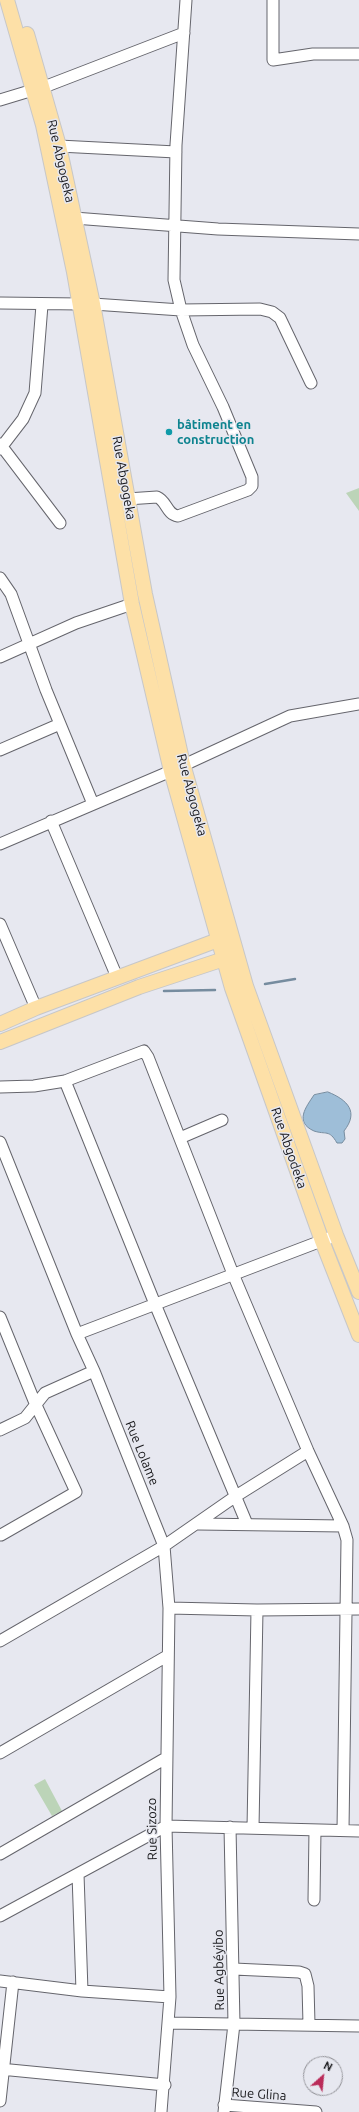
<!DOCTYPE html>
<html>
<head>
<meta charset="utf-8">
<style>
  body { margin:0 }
  #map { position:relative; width:359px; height:2112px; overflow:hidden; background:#e7e8f0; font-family:Ubuntu,sans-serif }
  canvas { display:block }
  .north { position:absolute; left:303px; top:2056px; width:40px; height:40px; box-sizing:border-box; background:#e7e8f0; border:1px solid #94949a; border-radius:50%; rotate:27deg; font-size:11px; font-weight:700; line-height:16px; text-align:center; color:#17171a }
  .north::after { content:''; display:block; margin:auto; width:14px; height:18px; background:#ba2b59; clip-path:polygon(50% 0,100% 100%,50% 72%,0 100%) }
</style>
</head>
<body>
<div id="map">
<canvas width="359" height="2112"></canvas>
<div class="north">N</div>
</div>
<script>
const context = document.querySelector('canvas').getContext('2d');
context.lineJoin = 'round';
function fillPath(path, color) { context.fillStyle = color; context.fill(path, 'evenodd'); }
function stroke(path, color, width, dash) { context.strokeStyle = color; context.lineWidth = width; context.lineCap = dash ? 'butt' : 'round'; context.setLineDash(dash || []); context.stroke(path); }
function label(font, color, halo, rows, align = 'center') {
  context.font = font + ' Ubuntu,sans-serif'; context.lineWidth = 3; context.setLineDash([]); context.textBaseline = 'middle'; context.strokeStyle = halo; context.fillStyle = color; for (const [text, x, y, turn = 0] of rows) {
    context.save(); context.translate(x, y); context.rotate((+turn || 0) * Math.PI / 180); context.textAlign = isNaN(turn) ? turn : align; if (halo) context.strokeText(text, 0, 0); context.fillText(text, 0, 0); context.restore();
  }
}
fillPath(new Path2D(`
  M359,488V511L346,493Z
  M45,1779L62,1811L52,1816L34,1785Z`), '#bcd4b8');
const water = new Path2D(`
  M328,1092C348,1100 359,1112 344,1131L345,1139L342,1143H337C329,1129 326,1135 314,1131C294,1122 306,1107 314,1095Z`);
fillPath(water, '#9ebed8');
stroke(water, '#768c9f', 1);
stroke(new Path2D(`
  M265,984L295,979
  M164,991L215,990`), '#768c9f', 2.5);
const minor = new Path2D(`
  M273,0V60L313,54H359
  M44,87L184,33
  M0,100L33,90
  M59,146L176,152
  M74,218L218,229L359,234
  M0,303L80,304
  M93,304L181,310L260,309L272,312L280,318L311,383
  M0,444L60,523
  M0,449L23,419L35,393L42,305
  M127,499L157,497C167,501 166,514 178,516L248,490L252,486V477L223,407L193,345L181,310L174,280L176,145L186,0
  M0,578L11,594L46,690L93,804
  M0,657L76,623L132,604
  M0,750L60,724
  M51,821L117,977
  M0,844L171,771L290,716L359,704
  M0,924L36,1008
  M65,1081L155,1304L247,1524
  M0,1087L34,1086L65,1081L144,1051L148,1057L233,1274L308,1451L343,1526L347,1540L343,1830
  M180,1138L222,1120
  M0,1142L77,1334
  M0,1317L35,1403L76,1492L1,1535
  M94,1371L164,1546L169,1608L166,1826L170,1997L161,2112
  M0,1430L25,1418L45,1393L94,1371L77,1334L329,1238
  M198,1524L343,1526
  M169,1608L257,1610L359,1609
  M0,1641L164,1546L236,1496L308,1451
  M0,1753L167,1656
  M253,1828L257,1610
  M0,1854L166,1758
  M78,1874L82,1991
  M314,1900L315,1830
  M0,1916L166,1826L359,1831
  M234,1969L299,1972L305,1974L308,1986L309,2024
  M0,1981L82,1991L170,1997
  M168,2023L359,2026
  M0,2069L165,2085
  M0,2101L13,1982
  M224,2105L316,2112
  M224,2112L234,2024L230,1827`);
const major = new Path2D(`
  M7,0L43,125L74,272L132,604L171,771L232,988L322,1241L359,1335
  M27,34L59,146L93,304L145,594L183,764L246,986L336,1235L359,1292
  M0,1024L36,1008L218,940
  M0,1042L139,987L224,959`);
stroke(minor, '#65656c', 13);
stroke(major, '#c7c7c8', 16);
stroke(minor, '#fff', 11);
stroke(major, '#fde0a7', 14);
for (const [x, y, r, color] of [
  [169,432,4,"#0f9aa8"]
]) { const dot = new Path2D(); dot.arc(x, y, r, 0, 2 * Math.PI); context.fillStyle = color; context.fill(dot); stroke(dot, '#e7e8f0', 1.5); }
label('13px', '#17171a', '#e7e8f0', [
  ["Rue Abgogeka",61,161,77],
  ["Rue Abgogeka",124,478,80],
  ["Rue Abgogeka",192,795,75],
  ["Rue Abgodeka",289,1148,71],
  ["Rue Lolame",142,1453,68],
  ["Rue Sizozo",152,1829,-91],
  ["Rue Agbéyibo",219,1970,-91],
  ["Rue Glina",259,2094,4]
]);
label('bold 13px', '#0d838f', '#e7e8f0', [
  ["bâtiment en",177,425],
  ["construction",177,440]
], 'left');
</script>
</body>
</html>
